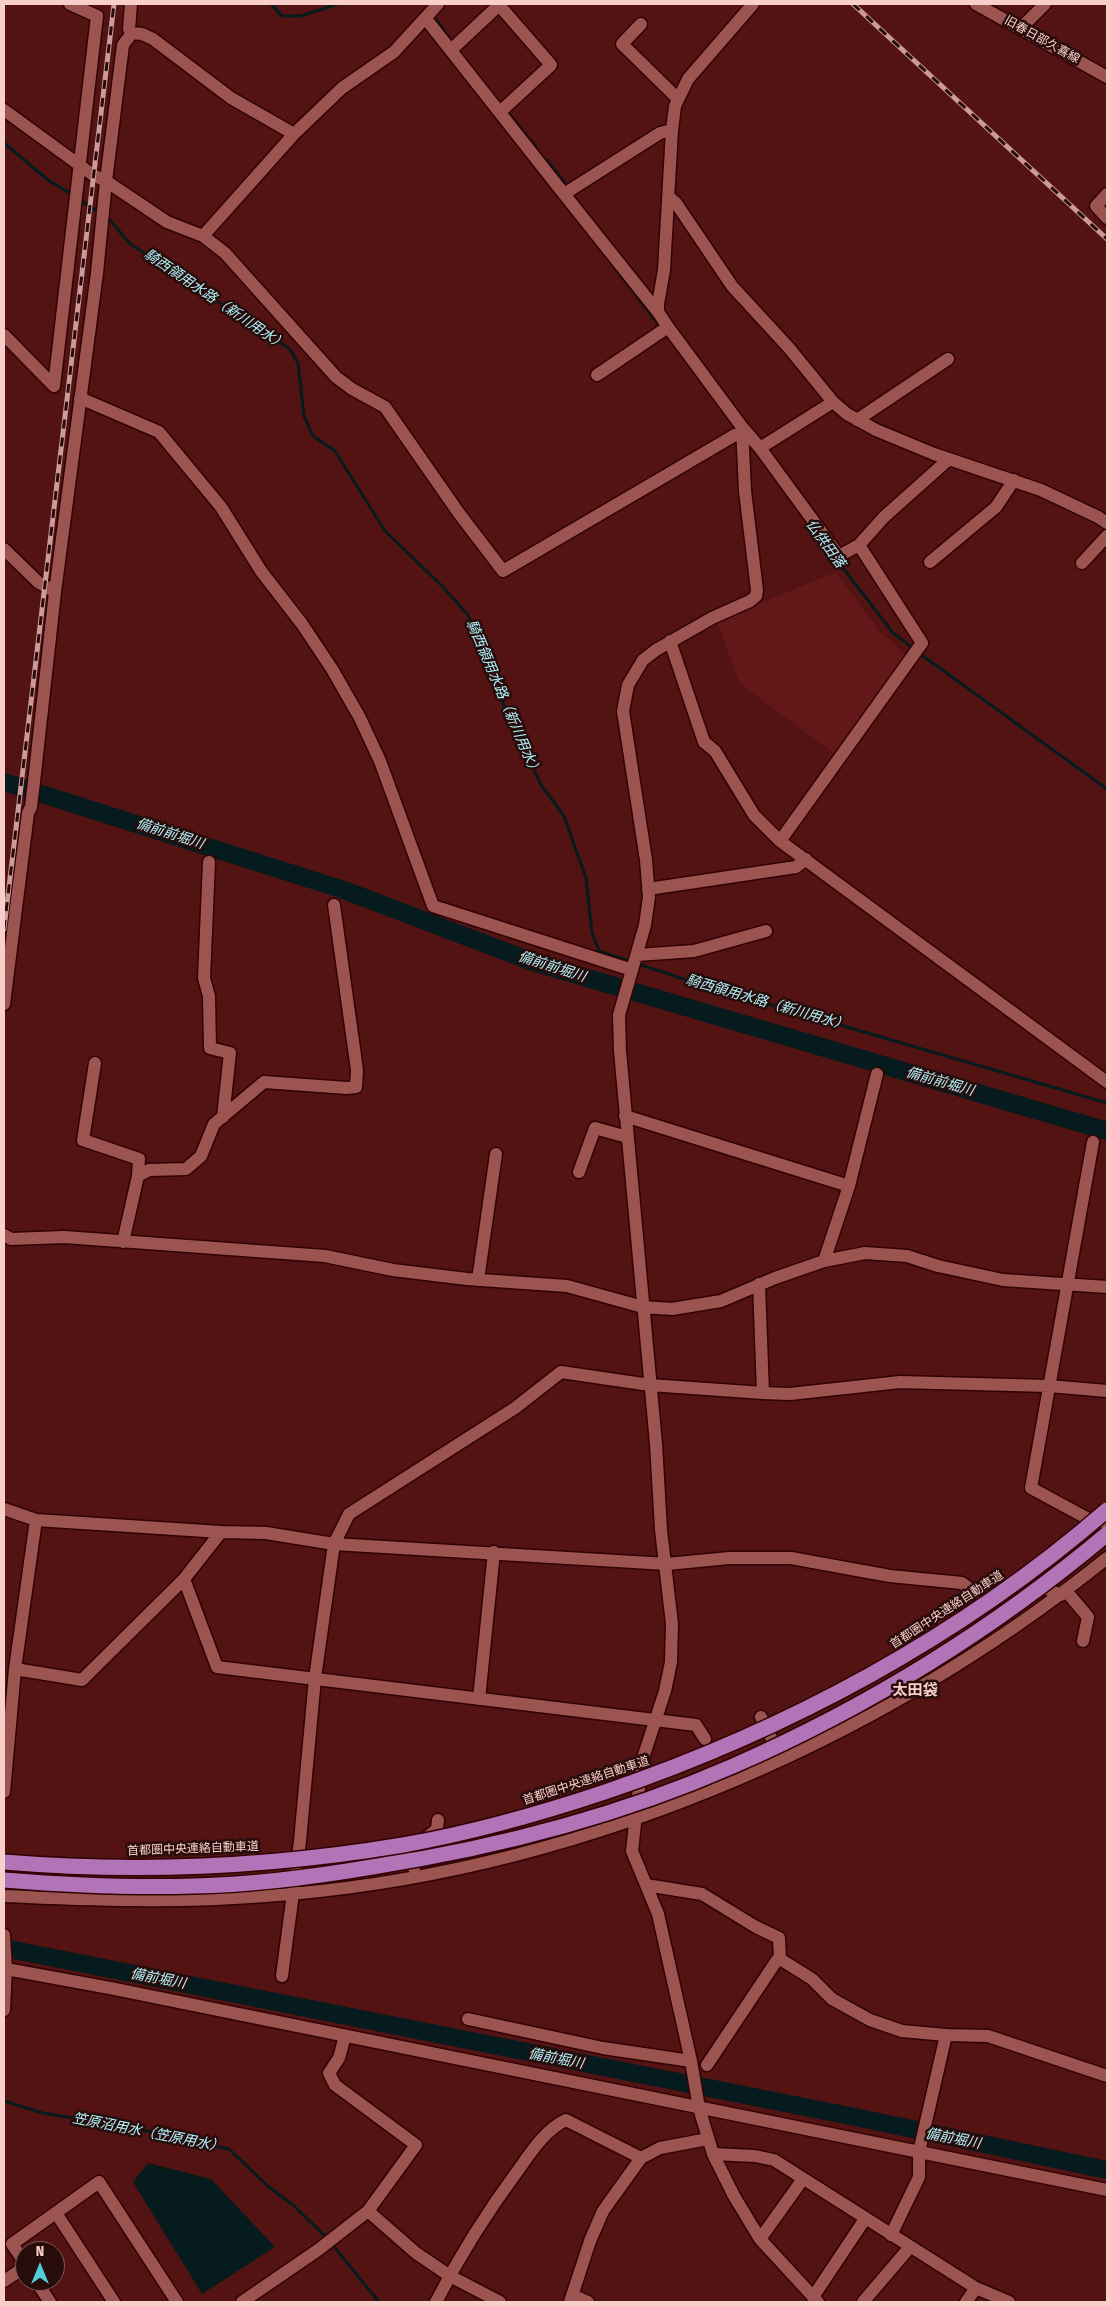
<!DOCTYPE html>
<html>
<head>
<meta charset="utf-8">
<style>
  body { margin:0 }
  #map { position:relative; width:1111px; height:2306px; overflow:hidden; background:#541313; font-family:"Fira Sans Condensed",sans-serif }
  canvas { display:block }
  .frame { position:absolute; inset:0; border:5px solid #f9cfca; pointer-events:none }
  .north { position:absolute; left:15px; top:2241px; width:50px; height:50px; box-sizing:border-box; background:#280c0b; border:1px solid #7c5a57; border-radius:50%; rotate:0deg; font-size:14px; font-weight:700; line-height:20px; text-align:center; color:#f9cfca }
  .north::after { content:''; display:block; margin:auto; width:18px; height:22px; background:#52cbd8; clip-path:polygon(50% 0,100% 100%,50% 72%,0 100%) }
</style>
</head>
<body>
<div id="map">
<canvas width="1111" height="2306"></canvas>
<div class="frame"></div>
<div class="north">N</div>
</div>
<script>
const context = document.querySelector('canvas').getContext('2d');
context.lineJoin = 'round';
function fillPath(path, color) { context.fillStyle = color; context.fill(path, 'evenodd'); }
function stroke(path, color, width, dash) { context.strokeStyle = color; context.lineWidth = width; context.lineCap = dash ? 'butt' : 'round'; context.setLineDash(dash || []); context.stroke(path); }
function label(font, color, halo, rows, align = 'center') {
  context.font = font + ' "Fira Sans Condensed","Noto Sans JP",sans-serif'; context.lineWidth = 5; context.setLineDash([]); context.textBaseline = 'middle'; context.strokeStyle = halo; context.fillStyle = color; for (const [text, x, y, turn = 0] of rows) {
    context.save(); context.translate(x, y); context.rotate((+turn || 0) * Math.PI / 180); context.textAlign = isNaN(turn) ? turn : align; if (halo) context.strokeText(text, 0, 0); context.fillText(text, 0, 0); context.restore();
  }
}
fillPath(new Path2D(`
  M836,572L879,631L907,656L835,754L740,684L717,621Z`), '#621819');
fillPath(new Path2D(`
  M148,2163L211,2179L275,2247L202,2294L133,2182Z`), '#051b1d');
stroke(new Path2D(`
  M271,4L282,16H301L338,4
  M437,20L449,38
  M510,115L536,147
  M4,143L48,180L73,195
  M547,160L565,183
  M80,200L100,213
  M105,217L111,221L129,243L290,349L298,363L304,416L313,436L335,451L385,531L440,584L468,615L493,670L504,706L541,785L564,816L586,878L592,933L599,951L632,962
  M615,268L658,324
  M837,560L893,633L910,646
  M923,656L1107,789
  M638,964L693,982L1107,1103
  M4,2101L43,2113L128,2127L229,2149L269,2187L293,2205L328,2239
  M332,2244L379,2302`), '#051b1d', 3);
stroke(new Path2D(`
  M4,782L344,890L533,962L1107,1131
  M4,1948L855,2117L1107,2170`), '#051b1d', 18);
const minor = new Path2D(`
  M131,4L129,29L132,33
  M753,4L688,79L675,106L672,130L664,270L658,304V312L668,327L742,427L745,491L757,590L756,596L750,601L712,618L656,650L643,660L628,685L623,711L646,860L649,897L645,925L619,1015L620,1051L656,1444L661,1530L672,1624L671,1662L665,1691L642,1761L632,1851L658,1914L691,2061L699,2108L713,2154L734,2196L760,2239L818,2302
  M976,4L1107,77
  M426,19L564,194L660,133L672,130
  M641,24L622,44L678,99
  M1021,28L1045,4
  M451,50L499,5L551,65L500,112
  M4,110L93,175L106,181L167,222L203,236L225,253L336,377L352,389L385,407L458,512L503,571L735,435L741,434
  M564,194L658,312
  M1107,194L1096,206L1107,218
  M669,197L676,203L732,286L789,348L833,402L847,414L876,430L934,454L1041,490L1098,517L1107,523
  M203,236L294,134L342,88L394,52L438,4
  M4,335L54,386
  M597,375L668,327
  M54,386L97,16L70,4
  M80,398L159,432L221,507L261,571L302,624L332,669L360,718L380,761L433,906L632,970
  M857,420L948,359
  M742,427L760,448L839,556L859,545L884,517L949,459
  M760,448L833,402
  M4,549L38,582L55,592
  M930,562L996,507L1014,480
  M1082,563L1107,536
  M670,641L704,742L715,751L754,815L780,841L922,643L859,545
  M780,841L1107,1082
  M209,862L204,978L209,996L210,1048L230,1053L223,1117
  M648,889L796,867L806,859
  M637,955L694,951L766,931
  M4,1004L28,813L31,807L35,773L55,592L97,273L106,181L123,45L132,33L142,34L153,39L231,98L294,134
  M95,1063L83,1140L139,1159L138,1176
  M625,1116L849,1186
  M1093,1142L1031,1488L1107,1529
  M579,1172L595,1128L627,1137
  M4,1235L11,1239L64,1237L325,1256L393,1270L467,1279L567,1286L643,1307L672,1309L721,1301L775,1278L824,1261L865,1253L907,1256L938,1266L1003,1280L1107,1287
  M123,1242L138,1176L149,1170L186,1169L201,1156L214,1124L264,1082L347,1088L356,1087L357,1070L334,905
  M824,1261L849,1186L877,1074
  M478,1280L496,1154
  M763,1393L790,1394L900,1382L1049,1386L1107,1391
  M4,1509L36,1520L221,1532L266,1533L334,1544L667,1564L729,1558H791L890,1576L962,1583L975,1593
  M184,1579L217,1667L696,1725L705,1739
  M997,1579L1003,1586H1040L1061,1595
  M1066,1591L1088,1617L1083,1641
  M15,1669L82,1680L184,1579L221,1532
  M479,1699L494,1552
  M761,1717L779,1754
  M4,1792L15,1669L36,1520
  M414,1868L413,1849L437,1829L438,1820
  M646,1885L702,1894L756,1927L779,1938L780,1959
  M4,1896C91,1900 178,1903 265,1896C568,1875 872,1747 1107,1558
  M4,1935L6,1969L4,2010
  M780,1959L812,1979L832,1999L870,2020L902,2031L946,2035L919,2152V2177L891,2235
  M6,1969L110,1988L1107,2190
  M282,1976L300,1841L315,1678L334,1544L349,1514L515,1408L561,1372L650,1385L763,1393L759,1284
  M468,2019L603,2048L691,2061
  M946,2035L988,2036L1107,2076
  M707,2065L777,1960L780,1959
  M713,2154L755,2156L774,2160L976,2288L1009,2302
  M368,2211L416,2253L450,2276L500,2302
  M56,2213L114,2302
  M760,2239L803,2179
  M25,2263L12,2244L99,2182L177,2302
  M4,2281L25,2267
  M36,2281L50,2302
  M572,2295L588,2302
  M813,2297L865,2219
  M242,2302L318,2250L368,2211L416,2145L335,2085L329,2073L339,2058L345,2036
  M436,2302C460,2255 487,2212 519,2169C531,2152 546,2129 566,2120L641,2158
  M570,2302L590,2241L603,2211L641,2158L660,2148L708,2139
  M863,2302L910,2247
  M966,2302L976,2288`);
stroke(minor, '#310204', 15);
stroke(minor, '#9c5450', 12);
const rail = new Path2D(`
  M853,4L1107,239
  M4,929L114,4`);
stroke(rail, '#cc9b98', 5);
stroke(rail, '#280c0b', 3, [9]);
const highwayBridge = new Path2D(`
  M4,1862C136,1873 272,1867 403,1845C471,1833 539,1814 605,1792C787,1730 961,1637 1107,1510
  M4,1880C67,1885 131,1888 194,1886C254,1885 313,1877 372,1867C495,1848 619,1816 733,1766C868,1707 995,1628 1107,1534`);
stroke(highwayBridge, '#310204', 18, []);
stroke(highwayBridge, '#b374b7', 15);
label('12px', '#f9cfca', '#280c0b', [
  ["旧春日部久喜線",1042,40,29],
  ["首都圏中央連絡自動車道",947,1610,-33],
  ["首都圏中央連絡自動車道",586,1781,-18],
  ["首都圏中央連絡自動車道",193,1849,-2]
]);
label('italic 14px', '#adf3fa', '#280c0b', [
  ["騎西領用水路（新川用水）",215,300,34],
  ["仏供田落",825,544,54],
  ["騎西領用水路（新川用水）",503,698,67],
  ["備前前堀川",170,834,18],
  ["備前前堀川",552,967,18],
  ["騎西領用水路（新川用水）",767,1003,16],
  ["備前前堀川",940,1082,16],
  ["備前堀川",158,1979,11],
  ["備前堀川",556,2059,11],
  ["笠原沼用水（笠原用水）",148,2133,11],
  ["備前堀川",953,2139,11]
]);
label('bold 15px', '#f9cfca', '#280c0b', [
  ["太田袋",915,1691]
]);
</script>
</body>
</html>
